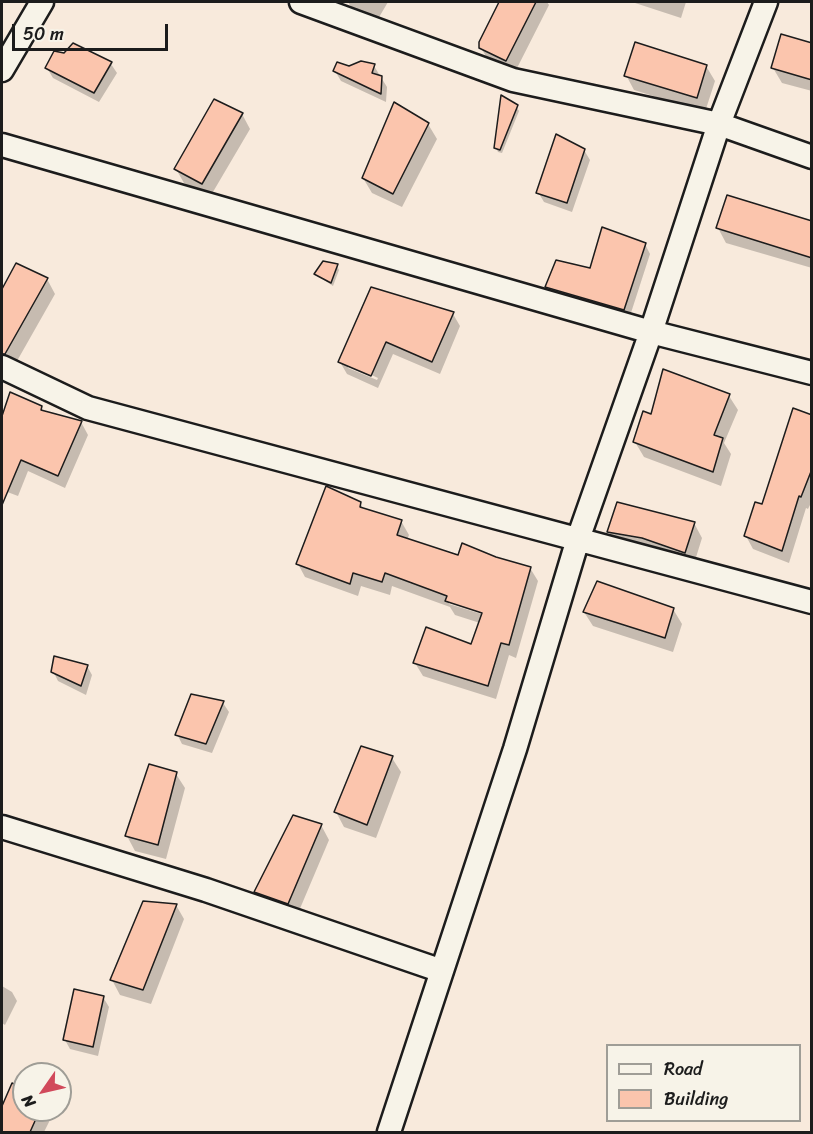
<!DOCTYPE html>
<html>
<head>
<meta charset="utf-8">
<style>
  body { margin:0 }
  #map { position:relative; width:813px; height:1134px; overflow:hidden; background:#f8eadc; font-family:Sriracha,sans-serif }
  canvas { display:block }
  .frame { position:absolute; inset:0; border:3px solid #1c1c1c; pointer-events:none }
  .legend { position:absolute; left:606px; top:1044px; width:195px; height:78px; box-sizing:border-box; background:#f7f3e8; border:2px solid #9f9d96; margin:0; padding:8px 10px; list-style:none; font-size:18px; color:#1c1c1c }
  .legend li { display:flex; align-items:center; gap:12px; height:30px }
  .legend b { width:30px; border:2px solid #9f9d96 }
  .north { position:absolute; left:12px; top:1062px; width:60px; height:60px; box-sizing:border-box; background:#f7f3e8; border:2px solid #9f9d96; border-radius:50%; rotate:236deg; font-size:16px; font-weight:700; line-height:24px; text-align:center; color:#1c1c1c }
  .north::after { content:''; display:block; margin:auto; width:21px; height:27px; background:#d1495b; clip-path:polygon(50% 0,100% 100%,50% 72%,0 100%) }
  .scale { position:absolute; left:12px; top:24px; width:156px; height:27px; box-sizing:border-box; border:3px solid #1c1c1c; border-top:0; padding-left:8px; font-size:18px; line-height:21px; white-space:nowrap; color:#1c1c1c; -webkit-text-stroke:4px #f7f3e8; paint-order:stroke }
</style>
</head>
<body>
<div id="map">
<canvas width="813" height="1134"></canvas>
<div class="frame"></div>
<ul class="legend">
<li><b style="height:8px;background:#f7f3e8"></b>Road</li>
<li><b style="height:16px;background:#fbc5ad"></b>Building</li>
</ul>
<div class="north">N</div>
<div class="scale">50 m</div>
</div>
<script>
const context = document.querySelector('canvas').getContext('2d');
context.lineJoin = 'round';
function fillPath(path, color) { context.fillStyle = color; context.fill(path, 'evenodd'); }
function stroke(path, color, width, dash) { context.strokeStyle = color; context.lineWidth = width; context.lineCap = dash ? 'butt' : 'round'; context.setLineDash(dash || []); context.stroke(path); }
fillPath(new Path2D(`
  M348,2H388L375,24L356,15Z
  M500,2H547L549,5L514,74L490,63L481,48V42Z
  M632,2H686L681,18Z
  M812,44V91L782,83L773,68Z
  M74,45L111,64L117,73L99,102L53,78L47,68Z
  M374,66L387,87L386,102L341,81L335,71Z
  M706,66L715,81L705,112L634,90L626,75Z
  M516,106L519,111L502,153L498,152L496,148Z
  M242,114L250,129L210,197L184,183L176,169Z
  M428,124L437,139L402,207L372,193L363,178Z
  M584,150L590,160L572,212L544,202L538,192Z
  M812,223V268L726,243L718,228Z
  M645,244L650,254L629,319L552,297L546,287Z
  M16,265L47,279L55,294L17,361L2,351V293Z
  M337,266L339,270L333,286L315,274Z
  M453,314L460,326L440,374L393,354L378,388L347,374L340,362ZM348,364L378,378L377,380L348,368Z
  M664,371L729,396L738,410L724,443L731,454L721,486L644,457L635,442L652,416Z
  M11,394L41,408L44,412L81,422L88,435L65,488L28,471L18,496L2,490V420Z
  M812,416V501L808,509L806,508L789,563L753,549L746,536Z
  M360,503L364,510L401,521L409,535L407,540L459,557L496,559L530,568L538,581L516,658L509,655L496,699L423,676L415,663L472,645L480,623L455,615L450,607L392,586L390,595L361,586L358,596L305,577L298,564ZM449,601L489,613L488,616L449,604Z
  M694,523L702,538L693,567L617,547L609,532Z
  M673,609L682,624L673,652L593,626L584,612Z
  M87,666L92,675L86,695L58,681L53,671Z
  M223,703L229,712L212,753L182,744L177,734Z
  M392,758L401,772L376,838L344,827L336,812Z
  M176,774L185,788L166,859L135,851L127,836Z
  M321,825L329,840L296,918L264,907L255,892Z
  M176,905L184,919L151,1004L120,995L112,980Z
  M2,986L12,992L17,1001L5,1025L2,1023Z
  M103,997L109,1007L98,1056L70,1049L65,1040Z
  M13,1085L24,1090V1110H50L53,1114L44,1132H2V1109Z`), '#0003');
const building = new Path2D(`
  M499,2H536L506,61L479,48V42Z
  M781,34L812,43V80L771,68Z
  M635,42L707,65L697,98L624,76Z
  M73,43L112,62L94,93L45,68L54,51L64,53Z
  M361,61L375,64L372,73L382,76L381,94L333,71L337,62L349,66Z
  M501,95L518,105L500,150L494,148Z
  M214,99L243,113L202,184L174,169Z
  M394,102L429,123L393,194L362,178Z
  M556,134L585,149L567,203L536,193Z
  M727,195L812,221V258L716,228Z
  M602,227L646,243L624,310L545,287L556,260L590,268Z
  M323,261L338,264L331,283L314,274Z
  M16,263L48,278L5,354H2V289Z
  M371,287L454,312L432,362L386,342L371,376L338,362Z
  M663,369L730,394L714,435L723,438L713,472L633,442L643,411L651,414Z
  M10,392L42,406L41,410L82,421L58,476L21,460L2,505V416Z
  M793,408L812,415V469L801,497L799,496L782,551L744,536L755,502L762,504Z
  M326,486L361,502L360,507L402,520L397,535L458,555L462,543L496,557L531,567L509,645L501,643L488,686L413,663L426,627L471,644L482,613L445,601L447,596L385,573L382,582L353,573L350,584L296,564Z
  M617,502L695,522L685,553L642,538L607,532Z
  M597,581L674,608L665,638L583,612Z
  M54,656L88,665L81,686L51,672Z
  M191,694L224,701L206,744L175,735Z
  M361,746L393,756L367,825L334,812Z
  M149,764L177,772L158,845L125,836Z
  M293,815L322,824L288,904L254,892Z
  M143,901L177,904L143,990L110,980Z
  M74,989L104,996L93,1047L63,1040Z
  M12,1083L24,1089V1110H40L30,1132H2V1106Z`);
fillPath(building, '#fbc5ad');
stroke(building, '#1c1c1c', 1.5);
const street = new Path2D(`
  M301,2L513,80L719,124L812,157
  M2,70L42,2
  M2,145L651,332L812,373
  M2,367L88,408L812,602
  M2,827L206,890L442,971
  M389,1132L515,749L578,539L651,332L719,124L766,2`);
stroke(street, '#1c1c1c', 27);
stroke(street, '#f7f3e8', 22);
</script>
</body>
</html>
